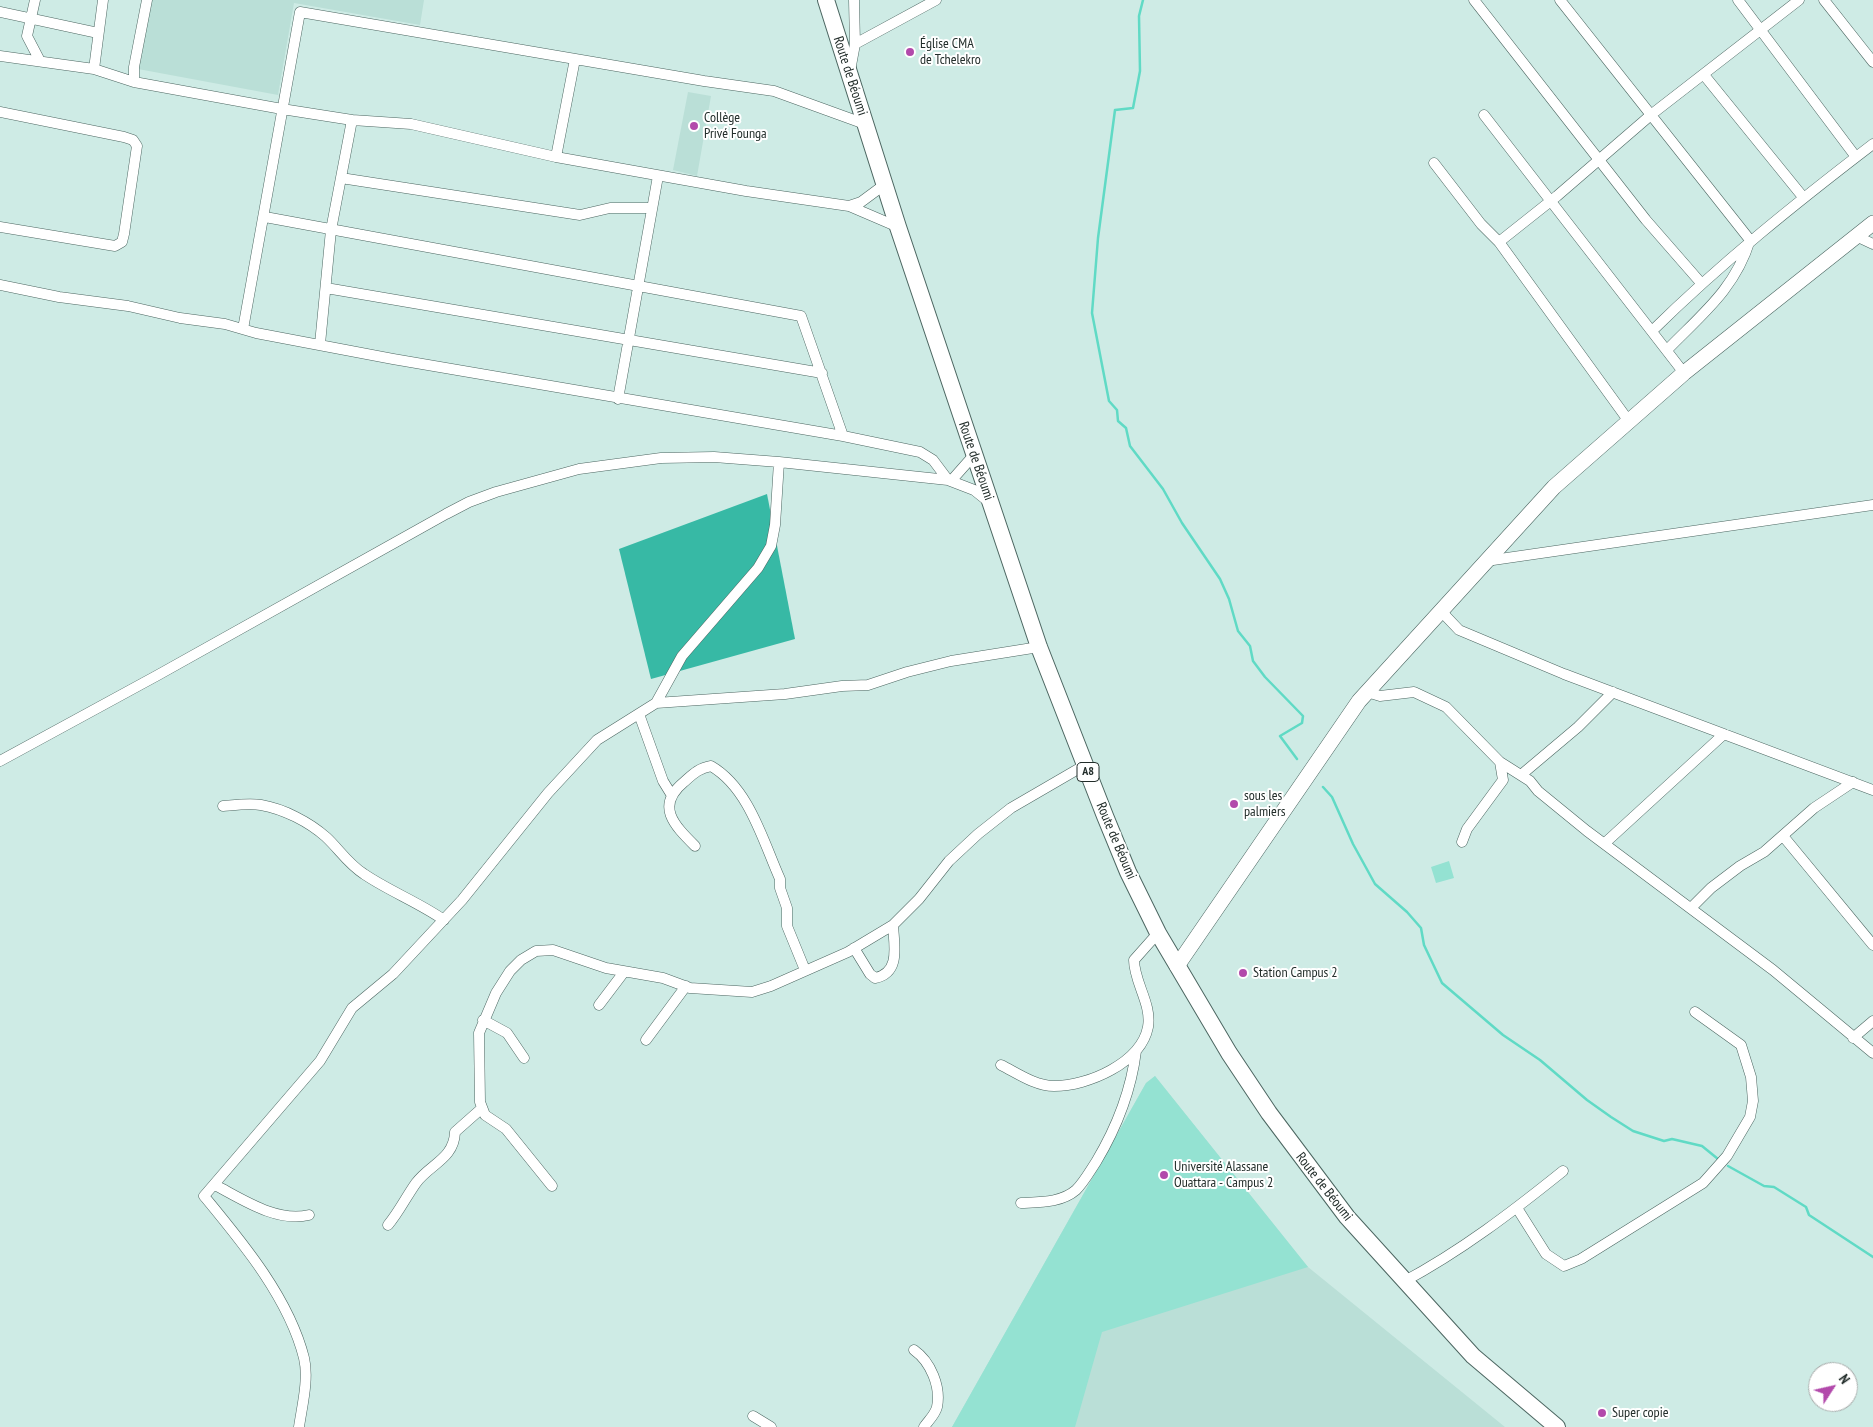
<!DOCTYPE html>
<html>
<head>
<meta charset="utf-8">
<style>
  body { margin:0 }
  #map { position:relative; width:1873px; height:1427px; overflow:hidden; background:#ceebe5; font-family:"PT Sans Narrow",sans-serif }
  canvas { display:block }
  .north { position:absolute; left:1808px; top:1362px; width:50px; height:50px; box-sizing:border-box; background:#fff; border:1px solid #a7abaa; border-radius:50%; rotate:55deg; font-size:14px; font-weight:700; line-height:20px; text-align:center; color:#222d2a }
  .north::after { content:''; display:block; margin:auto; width:18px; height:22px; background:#b249ab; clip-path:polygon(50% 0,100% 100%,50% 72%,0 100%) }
</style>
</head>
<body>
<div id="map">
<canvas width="1873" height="1427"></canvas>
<div class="north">N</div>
</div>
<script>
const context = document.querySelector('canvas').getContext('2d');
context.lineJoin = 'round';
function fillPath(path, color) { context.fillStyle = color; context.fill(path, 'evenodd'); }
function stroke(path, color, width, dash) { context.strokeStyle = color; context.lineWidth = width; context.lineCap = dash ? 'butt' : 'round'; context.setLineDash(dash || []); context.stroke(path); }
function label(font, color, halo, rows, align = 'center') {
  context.font = font + ' "PT Sans Narrow",sans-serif'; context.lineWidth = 4; context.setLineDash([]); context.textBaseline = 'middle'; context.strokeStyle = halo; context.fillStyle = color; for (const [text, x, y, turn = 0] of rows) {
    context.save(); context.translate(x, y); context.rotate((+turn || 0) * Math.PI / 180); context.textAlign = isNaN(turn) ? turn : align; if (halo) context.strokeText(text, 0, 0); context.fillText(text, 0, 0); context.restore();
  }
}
fillPath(new Path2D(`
  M150,0H424L420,25L294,3L278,95L138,69Z
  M688,92L711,96L697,176L673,170Z
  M1155,1076L1308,1267L1505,1427H952L1146,1083Z`), '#badfd7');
fillPath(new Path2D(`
  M1449,861L1454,878L1436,883L1431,867Z
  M1155,1076L1308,1267L1102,1332L1075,1427H952L1146,1083Z`), '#94e2d2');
fillPath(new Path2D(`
  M767,494L795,639L651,679L619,549Z`), '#37b9a5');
stroke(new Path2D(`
  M1143,0L1139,16L1140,71L1133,108L1115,110L1098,238L1092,313L1109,401L1117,410L1118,421L1126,428L1130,446L1163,489L1182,523L1220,579L1229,599L1238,631L1250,646L1253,661L1265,677L1303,716L1302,723L1280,736L1297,759
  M1323,787L1332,797L1353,844L1375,884L1407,912L1421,928L1424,945L1442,983L1503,1035L1540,1060L1587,1100L1611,1117L1633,1131L1664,1141L1672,1139L1702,1146L1718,1159
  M1728,1166L1764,1186L1774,1187L1806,1207L1809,1215L1873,1257`), '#60dac5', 2.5);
const minor = new Path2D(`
  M35,0L27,36L40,61
  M1474,0L1646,220L1701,283
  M1560,0L1750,240C1735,289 1702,314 1667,350
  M1738,0L1856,157
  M1824,0L1873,62
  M0,12L98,33
  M855,44L936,0
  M0,56L94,69L134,82L282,109L352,120L411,124L556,157L746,191L849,206L898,227
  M94,69L103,0
  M850,71L855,44L854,0
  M1704,75L1803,197
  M134,82V67L147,0
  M0,112L124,137L133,140L137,146L124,234L122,242L115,246L0,227
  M1484,115L1684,373
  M556,157L575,59
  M1434,163L1481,224L1499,242L1628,420
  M341,178L580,215L610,208H652
  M849,206L861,202L884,185
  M265,217L801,316L843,436
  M1856,236L1873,244
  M1499,242L1557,196L1652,114L1799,0
  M0,285L59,297L128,306L180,318L225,324L256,333L393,359L843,436L920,452L933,460L948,480
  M326,288L822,373
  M243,329L300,12L704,81L774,91L865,124
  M1652,331C1721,263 1796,203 1873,144
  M320,344L331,230L352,120
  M618,399L658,176
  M951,481L974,455
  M1486,561L1873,505
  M1440,610L1459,630L1564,674L1873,790
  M1367,692L1380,696L1414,692L1446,707L1500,762L1503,780L1467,829L1462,842
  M656,703L682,656L758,568L771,546L775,525L779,462
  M639,714L663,781L671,794
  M0,761L158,675L446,514L469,502L496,492L579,469L661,458L714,457L779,462L948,480L974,490L989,502
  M1500,762L1530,781L1538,791L1587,831L1773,970L1873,1053
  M1521,775L1578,727L1613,692
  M223,806C235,805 250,803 261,805C284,809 309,822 326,837C339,849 348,864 364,874C389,891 418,902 444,920
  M1783,836L1873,945
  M1605,843L1724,734
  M695,846C674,825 655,806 684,782C693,774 699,768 711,766C749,788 763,841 780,879V888L787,908V926L805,970
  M1691,908L1711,888L1740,866L1764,852L1814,808L1853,782
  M854,948L870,974L875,978C901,973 894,945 893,925
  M599,1005L624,972
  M483,1020L507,1033L524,1058
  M1853,1038L1873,1021
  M646,1040L686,986
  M1001,1065C1017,1073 1035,1086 1054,1086C1088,1086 1141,1063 1148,1027C1152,1004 1134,982 1134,960L1158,933
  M215,1185C242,1199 277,1223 309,1215
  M552,1186L506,1129L485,1115L480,1102L479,1033L496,993L510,971L521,960L536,951L553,950L606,968L663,978L690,988L752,992L771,986L848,952L893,925L919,899L949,861L978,834L1011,808L1085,765
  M1021,1203C1039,1202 1061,1203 1076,1190C1084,1182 1090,1171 1096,1162C1117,1127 1131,1092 1136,1051
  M1517,1208L1546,1254L1564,1266L1581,1259L1703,1183L1727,1156L1750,1117L1753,1101L1751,1077L1741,1045L1695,1012
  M388,1225C399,1212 406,1197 416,1183C430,1164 454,1159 455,1132L481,1109
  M1403,1282C1461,1251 1512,1212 1563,1171
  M914,1350C931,1362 941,1387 937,1407C935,1415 928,1421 924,1427
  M753,1416L771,1427
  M299,1427C302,1406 309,1379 304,1358C289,1298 242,1242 204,1196L320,1061L352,1008L393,974L462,900L548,793L597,740L656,703L785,694L842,686L868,685L907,672L951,661L1039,647`);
const secondary = new Path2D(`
  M1177,966L1359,701L1554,487L1684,373L1873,223`);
const primary = new Path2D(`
  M826,0L898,227L1039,647L1105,816L1128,872L1158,933L1229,1053L1269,1113L1347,1217L1473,1356L1557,1427`);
stroke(minor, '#4c6661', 11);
stroke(secondary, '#4c6661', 16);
stroke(primary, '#4c6661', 18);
stroke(minor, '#fff', 10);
stroke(secondary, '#fff', 15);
stroke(primary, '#fff', 16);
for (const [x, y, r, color] of [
  [910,52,5,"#b249ab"],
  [694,126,5,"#b249ab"],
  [1234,804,5,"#b249ab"],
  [1243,973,5,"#b249ab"],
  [1164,1175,5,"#b249ab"],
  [1602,1413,5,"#b249ab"]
]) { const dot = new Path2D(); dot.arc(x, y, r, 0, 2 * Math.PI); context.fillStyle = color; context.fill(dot); stroke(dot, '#fff', 2); }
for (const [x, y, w] of [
  [1088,772,22]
]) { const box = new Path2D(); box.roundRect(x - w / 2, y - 9.5, w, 19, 4); context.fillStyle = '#fff'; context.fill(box); stroke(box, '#222d2a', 1); }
label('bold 12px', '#222d2a', null, [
  ["A8",1088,772]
]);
label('14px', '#222d2a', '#fff', [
  ["Église CMA",920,44],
  ["de Tchelekro",920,60],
  ["Collège",704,118],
  ["Privé Founga",704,134],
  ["sous les",1244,796],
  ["palmiers",1244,812],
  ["Station Campus 2",1253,973],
  ["Université Alassane",1174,1167],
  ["Ouattara - Campus 2",1174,1183],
  ["Super copie",1612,1413]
], 'left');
label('14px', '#222d2a', '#fff', [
  ["Route de Béoumi",850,76,72],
  ["Route de Béoumi",976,461,71],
  ["Route de Béoumi",1116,841,67],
  ["Route de Béoumi",1324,1187,52]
]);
</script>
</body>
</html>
